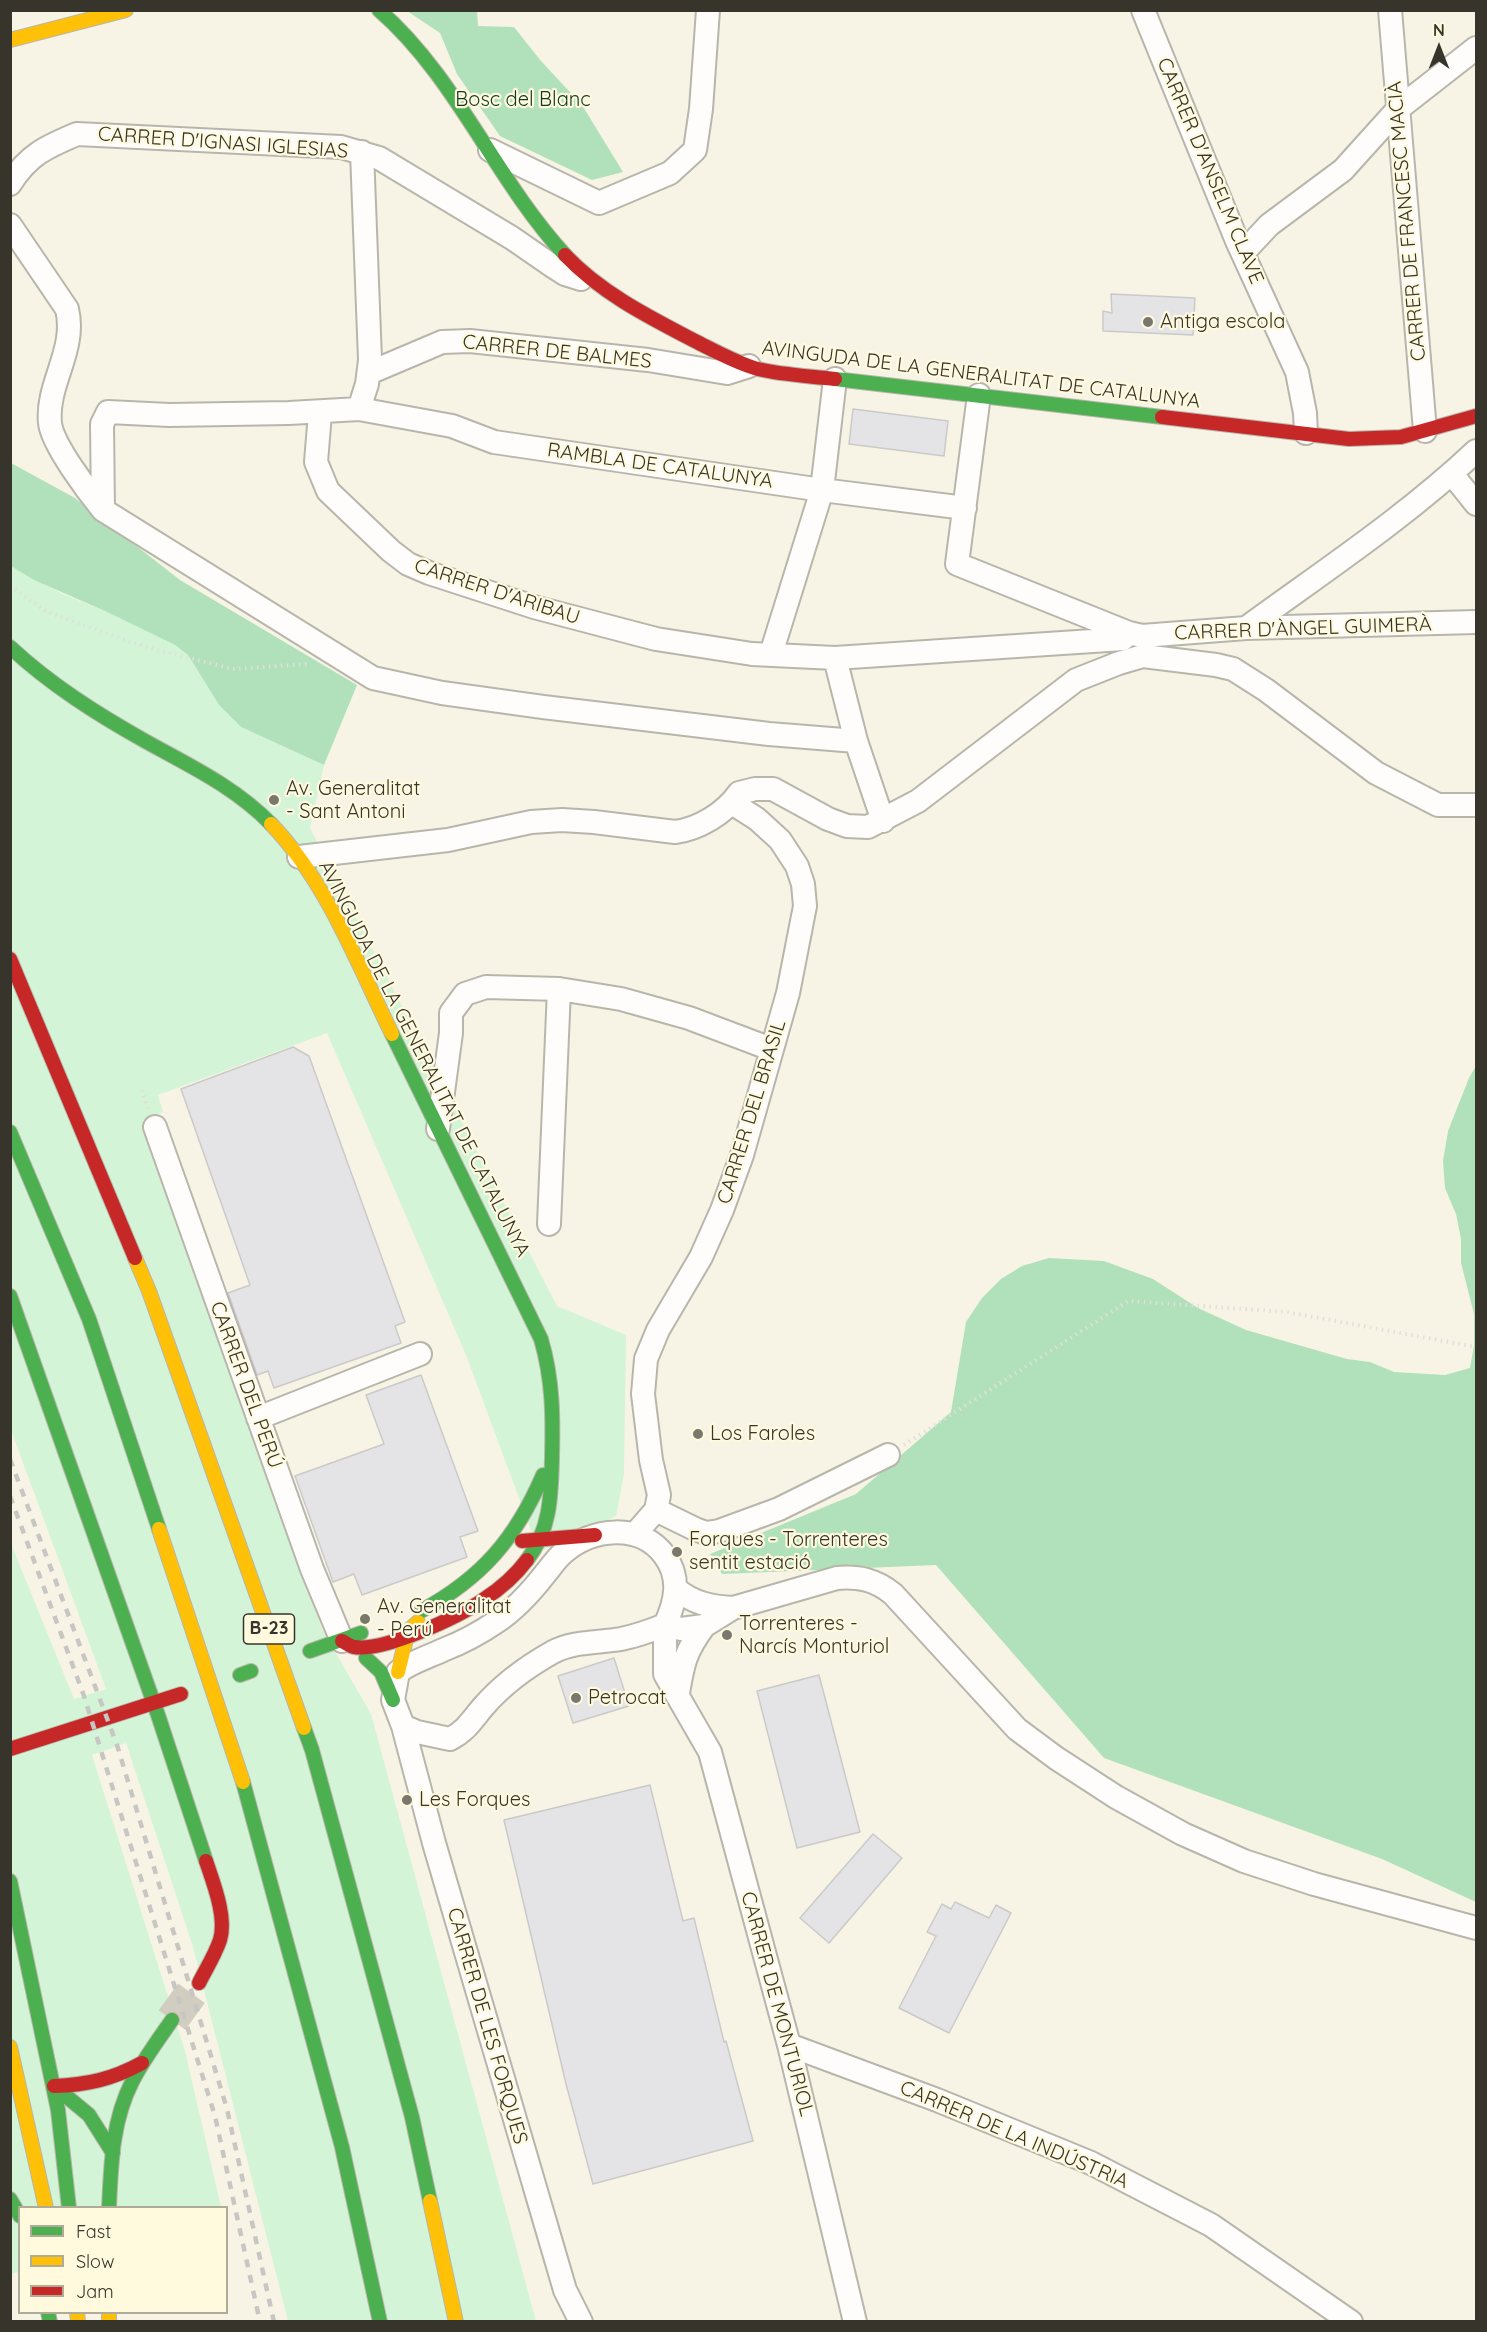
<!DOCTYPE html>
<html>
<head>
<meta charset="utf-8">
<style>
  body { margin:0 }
  #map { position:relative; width:1487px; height:2332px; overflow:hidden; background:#f7f4e6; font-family:Quicksand,sans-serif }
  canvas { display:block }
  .frame { position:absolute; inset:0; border:12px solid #37352b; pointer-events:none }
  .legend { position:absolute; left:18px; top:2206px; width:210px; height:108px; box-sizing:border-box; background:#fff9de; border:2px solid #afab96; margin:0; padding:8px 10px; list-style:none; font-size:18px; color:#37352b }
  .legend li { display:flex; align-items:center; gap:12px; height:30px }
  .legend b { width:30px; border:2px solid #afab96 }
  .north { position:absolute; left:1409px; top:18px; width:60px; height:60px; -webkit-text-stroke:4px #fff9de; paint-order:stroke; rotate:0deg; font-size:16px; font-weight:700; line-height:24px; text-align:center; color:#37352b }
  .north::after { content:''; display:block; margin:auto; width:21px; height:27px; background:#37352b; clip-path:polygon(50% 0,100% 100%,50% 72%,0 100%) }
</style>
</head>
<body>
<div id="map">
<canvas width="1487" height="2332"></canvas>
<div class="frame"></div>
<ul class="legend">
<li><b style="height:8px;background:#4caf50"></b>Fast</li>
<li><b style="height:8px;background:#ffc107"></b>Slow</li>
<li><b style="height:8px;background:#c62828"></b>Jam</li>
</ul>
<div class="north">N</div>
</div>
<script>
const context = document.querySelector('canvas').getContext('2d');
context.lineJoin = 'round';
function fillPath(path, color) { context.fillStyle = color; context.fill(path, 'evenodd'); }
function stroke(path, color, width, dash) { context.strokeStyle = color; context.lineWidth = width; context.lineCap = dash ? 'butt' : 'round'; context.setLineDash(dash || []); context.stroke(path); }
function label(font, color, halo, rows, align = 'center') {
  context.font = font + ' Quicksand,sans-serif'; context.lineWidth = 4.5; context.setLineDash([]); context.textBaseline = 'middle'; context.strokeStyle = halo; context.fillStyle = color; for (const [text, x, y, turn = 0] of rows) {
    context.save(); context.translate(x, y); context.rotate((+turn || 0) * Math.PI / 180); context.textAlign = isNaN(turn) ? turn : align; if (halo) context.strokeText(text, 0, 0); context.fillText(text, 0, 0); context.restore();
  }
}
fillPath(new Path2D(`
  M11,566L63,594L105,611L175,645L188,655L219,705L241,727L324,765L310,828L557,1306L626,1335L624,1474L616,1516L539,1552L466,1355L327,1033L158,1095L163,1112L143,1120L322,1629L371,1714L536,2321H288L193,1947L126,1743L92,1755L185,2051L221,2207L20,2208L19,2272L11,2274L10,1541L74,1699L106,1689L11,1430Z`), '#d4f4d7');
fillPath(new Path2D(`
  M407,11H477L478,26L514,27L541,61L582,105L623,172L592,180L500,136L457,74L440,33Z
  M11,463L75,498L180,580L357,685L324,765L241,727L219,705L188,655L175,645L105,611L34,580L11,566Z
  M1476,1066V1902L1382,1859L1104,1758L936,1565L722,1574L710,1554L856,1494L951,1412L966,1322L982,1298L1001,1279L1022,1266L1049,1258L1104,1261L1153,1279L1198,1308L1246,1330L1347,1359L1370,1362L1394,1372L1445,1375L1470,1368L1474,1345V1314L1461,1263V1239L1456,1214L1445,1188L1443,1161L1448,1131L1469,1078Z`), '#b1e1bb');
const building = new Path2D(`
  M1111,294L1195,298L1193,335L1103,331V311L1112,313Z
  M853,409L948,421L944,456L849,444Z
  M293,1047L309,1056L405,1322L395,1326L401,1343L274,1388L268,1371L257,1375L228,1293L250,1285L181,1089Z
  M421,1375L478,1531L460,1537L467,1557L362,1595L354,1574L333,1582L295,1476L384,1444L366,1395Z
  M614,1658L629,1706L573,1723L558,1676Z
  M819,1675L860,1832L797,1848L757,1691Z
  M650,1785L683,1921L694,1918L724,2042L726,2041L753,2141L593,2184L566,2084L504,1820Z
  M873,1834L902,1858L829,1943L800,1918Z
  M955,1902L989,1918L996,1905L1011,1913L949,2033L899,2008L936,1936L927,1932L942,1904L951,1909Z`);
fillPath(building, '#e4e4e7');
stroke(building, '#cacac8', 1.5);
stroke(new Path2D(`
  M172,2020L199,1983`), '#d1cec1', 33, [33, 16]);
const street = new Path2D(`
  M1143,10L1237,241L1297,372L1305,413L1306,433
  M1390,10L1425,431
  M490,150L599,203L670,173L695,150L701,109L708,10
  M10,184C28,155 46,147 77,134L341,147L379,158L512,238L551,265L565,274L581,279
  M10,225L67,309C77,350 46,384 50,423C52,444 89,493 103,510L373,678L442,693L543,707L769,734L856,741
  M1243,253L1269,225L1343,170L1398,109L1476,48
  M369,373L442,342L470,341L648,360L727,373L749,366
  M979,395L957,564L1129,633L1142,636L1246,628L1476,622
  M359,409L367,384L370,360L362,152
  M320,413L316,462L328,491L391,551L408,564L429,573L534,607L656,639L752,654L835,658L1123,639L1129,633
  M1452,474L1476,504
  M103,510L102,424L108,412L169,415L289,413L359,409L452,426L494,442L822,490L965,508
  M1246,628C1324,571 1406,517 1476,451
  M771,654L822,490L835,379
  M835,658L856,741L883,821
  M299,857L448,840L531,822L562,820L594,822L675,832C699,829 725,813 739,793L755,789H773L828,819L847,826L868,827L918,801L1076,680L1119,663L1143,656L1216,665L1233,669L1266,690L1376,773L1438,805H1476
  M155,1127L312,1569L342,1641
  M438,1129L451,1033V1013L465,994L486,987L559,989L621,999L689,1018L771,1049
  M549,1224L559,989
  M258,1418L420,1354
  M656,1510L695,1529L706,1533L719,1531L779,1509L888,1455
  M635,1534L656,1510L659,1495L651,1460L643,1394L646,1359L658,1330L701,1257L722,1210L742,1155L788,993L805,906L803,884L797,866L780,840L757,819L732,803
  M676,1589C693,1603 711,1607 733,1608
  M665,1625L681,1629L704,1626L733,1608L837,1578C859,1576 876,1580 893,1594L1017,1729L1056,1758L1116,1797L1183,1834L1244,1861L1314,1884L1476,1928
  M665,1625V1674L710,1752L789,2045L855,2322
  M678,1693C683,1663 685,1652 704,1626
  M403,1726L417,1732L450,1739C466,1731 472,1720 483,1707C502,1685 528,1666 553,1652C574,1641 598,1643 621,1639C636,1636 650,1631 665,1625C676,1602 681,1578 665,1556C640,1522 592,1528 563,1553C556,1559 551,1567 545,1574C531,1592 516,1609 496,1622C480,1633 461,1643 443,1650C428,1657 411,1662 398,1672L393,1700L403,1726L434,1843L565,2290L581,2322
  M789,2045L937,2100L1091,2163L1211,2225L1351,2322`);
const fast = new Path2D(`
  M379,10C457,78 495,179 565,255
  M835,379L1162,417
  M10,647C51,685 97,714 145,741C190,766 235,787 271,824
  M392,1034L541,1339C553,1380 553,1417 552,1458C551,1495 551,1529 527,1560
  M10,1132L89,1319L159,1529
  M10,1296L158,1715L206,1861
  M421,1611C482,1578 516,1538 543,1475
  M310,1651L361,1633
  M366,1658L381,1672L393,1700
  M240,1675L251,1671
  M304,1728L312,1750L412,2117L430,2201
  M243,1782L342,2147L380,2322
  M10,1881L58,2110L69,2208
  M54,2086L89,2115L113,2153
  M10,2199L20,2216
  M109,2208C111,2165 112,2121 132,2082C143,2060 158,2040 172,2020
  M48,2312L50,2322`);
const slow = new Path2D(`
  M10,40L126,10
  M271,824C327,882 357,963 392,1034
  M135,1258L149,1291L304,1728
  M159,1529L243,1782
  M398,1672L408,1631L418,1622
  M10,2047L46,2208
  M430,2201L456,2322
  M77,2312L78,2322
  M109,2312V2322`);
const jam = new Path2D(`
  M565,255C601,293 649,317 695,341C715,351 736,363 758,369C783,375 810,376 835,379
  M1162,417L1349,439L1401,437L1476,416
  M10,959L135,1258
  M522,1541L595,1535
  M342,1641C346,1643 350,1646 354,1647C384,1652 458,1617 483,1600C500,1589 515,1576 527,1560
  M10,1749L181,1694
  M199,1983C206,1969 215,1955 220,1940C227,1917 213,1882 206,1861
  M54,2086C87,2085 113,2079 142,2063`);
stroke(street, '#b8b6ab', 26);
stroke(fast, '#b8b6ab', 16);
stroke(slow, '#b8b6ab', 16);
stroke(jam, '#b8b6ab', 16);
stroke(new Path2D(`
  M10,586L47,612L146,647L232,669L310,664
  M142,1090L148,1109
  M904,1445L1128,1301L1287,1312L1476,1347`), '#e0dfda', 4, [1.5, 4.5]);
stroke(street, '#fefdfb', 22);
stroke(fast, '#4caf50', 14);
stroke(slow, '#ffc107', 14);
stroke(jam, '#c62828', 14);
stroke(new Path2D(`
  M10,1459L117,1745L227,2109L274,2322
  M10,1496L84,1696L215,2116L260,2322`), '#c7c6c2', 4.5, [8, 8]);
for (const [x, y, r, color] of [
  [1148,322,6,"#7a786c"],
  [274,800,6,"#7a786c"],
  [698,1434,6,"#7a786c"],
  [677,1552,6,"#7a786c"],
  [365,1619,6,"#7a786c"],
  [727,1635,6,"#7a786c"],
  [576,1698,6,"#7a786c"],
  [407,1800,6,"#7a786c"]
]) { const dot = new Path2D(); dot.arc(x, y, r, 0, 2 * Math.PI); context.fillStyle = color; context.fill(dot); stroke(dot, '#fff9de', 2); }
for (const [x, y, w] of [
  [269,1629,51]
]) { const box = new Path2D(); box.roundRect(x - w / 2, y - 15, w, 30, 4.5); context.fillStyle = '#fff9de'; context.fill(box); stroke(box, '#37352b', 1.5); }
label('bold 18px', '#37352b', null, [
  ["B-23",269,1629]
]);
label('20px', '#113821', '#fff9de', [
  ["Bosc del Blanc",523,100]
]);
label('20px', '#37352b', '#fff9de', [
  ["CARRER D'IGNASI IGLESIAS",223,143,4],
  ["CARRER D'ANSELM CLAVE",1210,171,67],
  ["CARRER DE FRANCESC MACIÀ",1407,221,-95],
  ["CARRER DE BALMES",557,352,6],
  ["AVINGUDA DE LA GENERALITAT DE CATALUNYA",981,375,7],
  ["RAMBLA DE CATALUNYA",660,466,8],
  ["CARRER D'ARIBAU",497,592,18],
  ["CARRER D'ÀNGEL GUIMERÀ",1303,629,-2],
  ["AVINGUDA DE LA GENERALITAT DE CATALUNYA",424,1059,63],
  ["CARRER DEL BRASIL",752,1112,-73],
  ["CARRER DEL PERÚ",246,1385,70],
  ["CARRER DE MONTURIOL",777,2004,75],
  ["CARRER DE LES FORQUES",487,2026,74],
  ["CARRER DE LA INDÚSTRIA",1014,2135,23]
]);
label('20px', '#37352b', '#fff9de', [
  ["Antiga escola",1160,322],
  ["Av. Generalitat",286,789],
  ["- Sant Antoni",286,812],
  ["Los Faroles",710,1434],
  ["Forques - Torrenteres",689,1540],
  ["sentit estació",689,1563],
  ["Av. Generalitat",377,1607],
  ["- Perú",377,1630],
  ["Torrenteres -",739,1624],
  ["Narcís Monturiol",739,1647],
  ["Petrocat",588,1698],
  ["Les Forques",419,1800]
], 'left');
</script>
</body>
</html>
